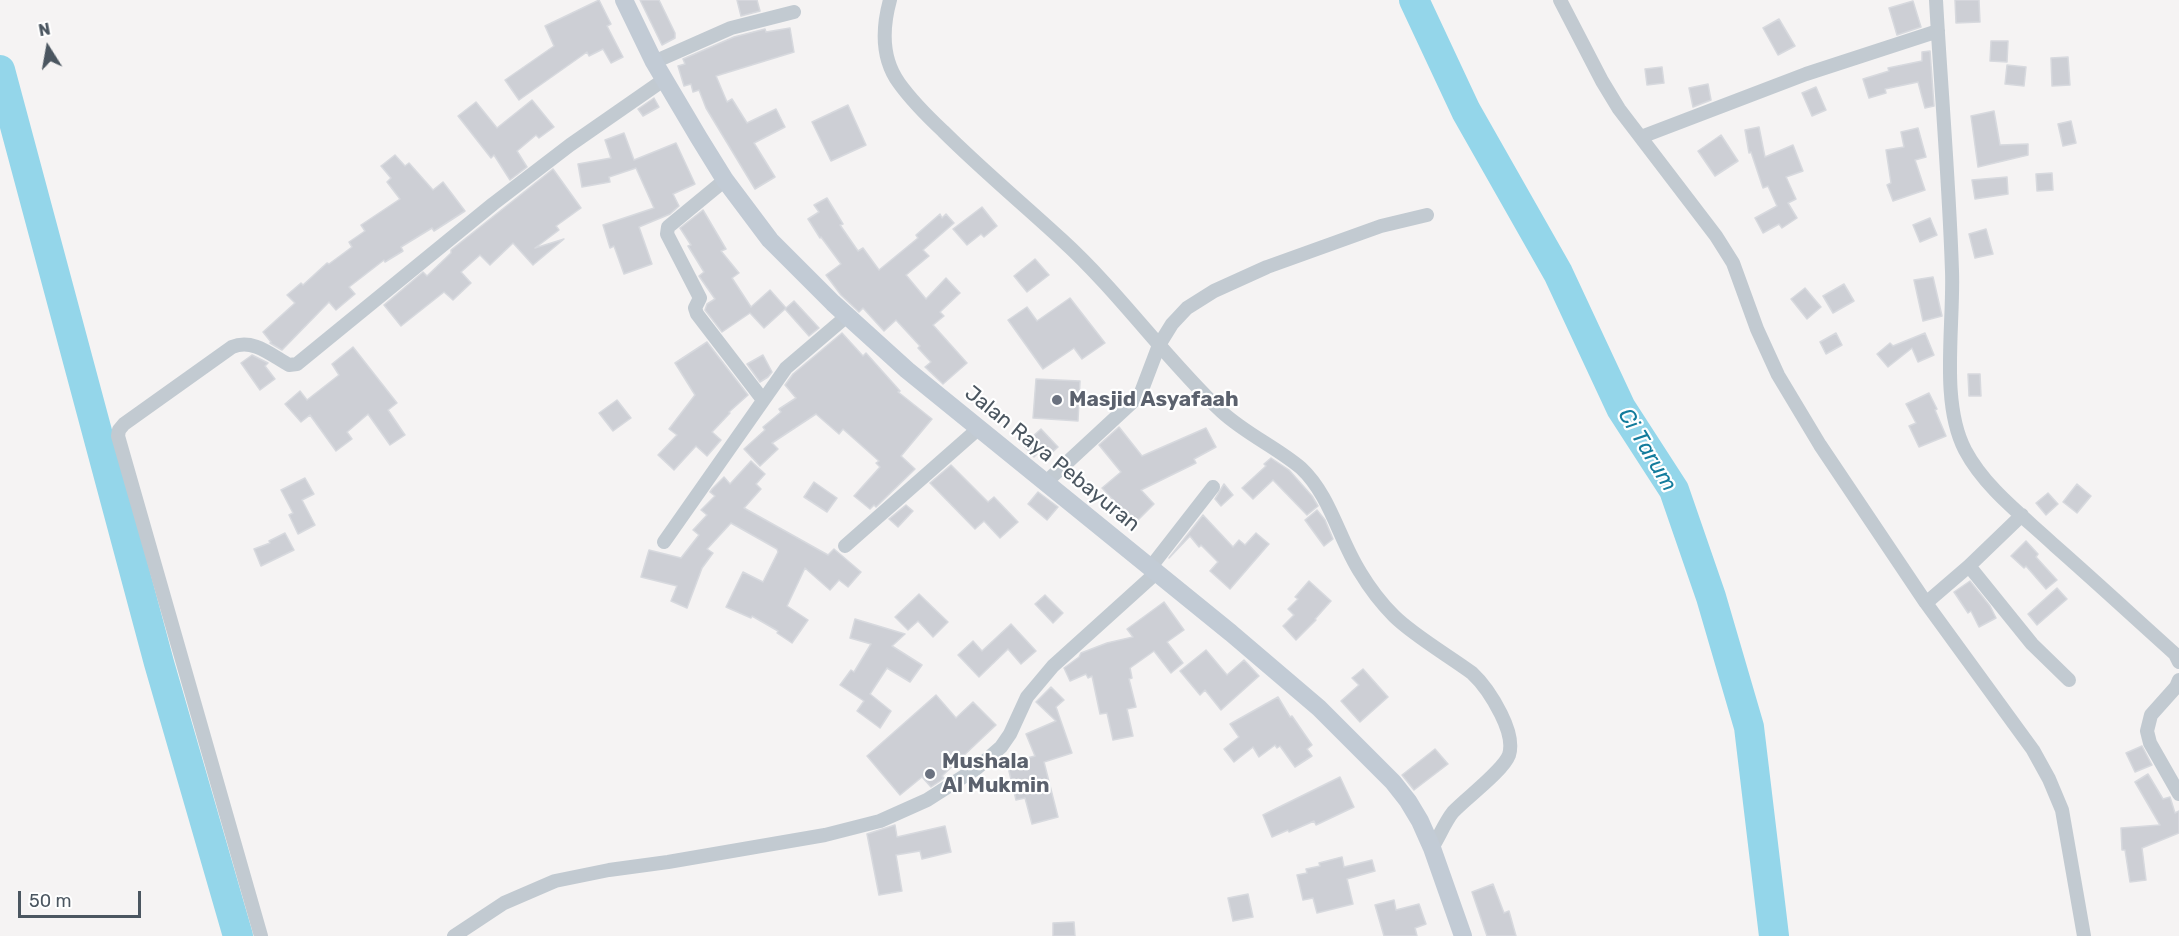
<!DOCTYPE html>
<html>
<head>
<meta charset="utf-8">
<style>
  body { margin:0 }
  #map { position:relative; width:2179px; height:936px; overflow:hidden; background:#f5f3f3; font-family:Rubik,sans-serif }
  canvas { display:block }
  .north { position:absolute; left:18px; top:18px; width:60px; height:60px; -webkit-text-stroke:4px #fff; paint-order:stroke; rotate:349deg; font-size:16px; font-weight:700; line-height:24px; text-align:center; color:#4b5660 }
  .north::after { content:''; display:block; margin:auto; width:21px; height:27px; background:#4b5660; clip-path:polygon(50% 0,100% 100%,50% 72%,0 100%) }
  .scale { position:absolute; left:18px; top:891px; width:123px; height:27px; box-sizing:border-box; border:3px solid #4b5660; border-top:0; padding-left:8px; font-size:18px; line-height:21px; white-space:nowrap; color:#4b5660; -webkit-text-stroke:4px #fff; paint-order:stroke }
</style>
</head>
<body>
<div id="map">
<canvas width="2179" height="936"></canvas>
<div class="north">N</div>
<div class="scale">50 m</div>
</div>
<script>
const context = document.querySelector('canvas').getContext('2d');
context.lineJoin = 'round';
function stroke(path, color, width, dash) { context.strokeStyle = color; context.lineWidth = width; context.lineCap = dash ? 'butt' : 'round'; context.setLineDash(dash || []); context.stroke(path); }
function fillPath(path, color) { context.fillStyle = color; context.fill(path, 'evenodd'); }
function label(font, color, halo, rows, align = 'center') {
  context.font = font + ' Rubik,sans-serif'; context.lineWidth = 4.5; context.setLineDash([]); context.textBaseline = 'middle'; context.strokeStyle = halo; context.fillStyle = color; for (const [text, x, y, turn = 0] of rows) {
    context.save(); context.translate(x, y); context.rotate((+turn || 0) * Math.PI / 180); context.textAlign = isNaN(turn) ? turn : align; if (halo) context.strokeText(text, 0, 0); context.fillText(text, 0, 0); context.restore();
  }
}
stroke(new Path2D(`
  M1414,0L1466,111L1558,273L1621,408L1674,490L1711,597L1749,727L1774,936
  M0,70L159,663L238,936`), '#94d6ea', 30);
const building = new Path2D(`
  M599,0L611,24L607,26L623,57L611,63L603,49L589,56L587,52L519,100L505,80L554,46L545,26Z
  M640,0H659L675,33V38L662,45Z
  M737,0H757L760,11L741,16Z
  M1955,0H1979L1980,22L1956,23Z
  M1913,1L1921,27L1897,35L1889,8Z
  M1779,19L1795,46L1778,55L1763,28Z
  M790,28L794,52L716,76L727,102L732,99L747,123L776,109L785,127L754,143L775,177L755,189L706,108L699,90L693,92L691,84L684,86L678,66L685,64L683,59L734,37L765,29L766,32Z
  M1991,41H2008L2007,62L1990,61Z
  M1930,51L1934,106L1925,108L1918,82L1885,89L1886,93L1869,98L1863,79L1889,71L1888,68L1922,61V52Z
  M2068,57L2070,85L2052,86L2051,58Z
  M2007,65L2026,67L2024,86L2005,84Z
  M1662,67L1664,83L1647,85L1645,69Z
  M1708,84L1711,100L1693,107L1689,88Z
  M1816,87L1826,110L1812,116L1802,93Z
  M654,98L659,107L643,116L638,109Z
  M532,100L554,127L539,138L536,135L517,151L527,167L510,180L494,155L491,158L458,116L476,102L497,128Z
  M848,105L866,145L831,161L812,122Z
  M1994,111L2000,145L2028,144V155L1978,167L1971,116Z
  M2071,121L2076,143L2063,146L2058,124Z
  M1759,127L1765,157L1793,145L1803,171L1786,177L1796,199L1788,203L1797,218L1782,228L1779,224L1763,233L1755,218L1777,206L1768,186L1763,188L1751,152L1749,153L1745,130Z
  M1918,128L1926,157L1915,160L1925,190L1893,201L1887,185L1891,183L1886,150L1904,147L1901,132Z
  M624,133L634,160L676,143L695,184L673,194L679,206L670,214L639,227L652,264L624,274L614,246L610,248L603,225L654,208L636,168L609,177L610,182L582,187L578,164L611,158L605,140Z
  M1721,135L1738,161L1715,176L1698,151Z
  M395,155L405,166L409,163L433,190L443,182L465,211L434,231L432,228L401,247L403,251L385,262L384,260L349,287L355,294L336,310L329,302L282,350L270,343L271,342L263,332L295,303L287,295L301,283L303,285L327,263L329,264L352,247L349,242L365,231L361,225L400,199L387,182L391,178L381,166Z
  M553,169L581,208L556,226L559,230L535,248L564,239L533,265L513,243L490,265L480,255L461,272L471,283L453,300L444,292L401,326L384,305L423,272L427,276L451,253V250Z
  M2052,173L2053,190L2037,191L2036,174Z
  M2007,177L2008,194L1975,199L1972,180Z
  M827,198L843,224L840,225L858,251L863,248L879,270L918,238L916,235L940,214L942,218L946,214L954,223L923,250L929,256L906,275L926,299L946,278L960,293L940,312L944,316L933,325L967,363L943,384L925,367L931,362L918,348L920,346L896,320L884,331L863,308L859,312L841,295L826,275L841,264L821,237L820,238L808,219L819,212L814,205Z
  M982,207L997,226L984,237L981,234L967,245L953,229Z
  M703,210L726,249L721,251L739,273L732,278L751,307L770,290L786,308L794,301L819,328L809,336L785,309L764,328L750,313L722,332L705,310L707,304L715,299L699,276L704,272L688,246L691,245L680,228Z
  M1930,218L1937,235L1920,242L1913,225Z
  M1986,229L1993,254L1975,258L1969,234Z
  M1035,259L1049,275L1027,292L1014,276Z
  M1933,277L1942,316L1923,321L1914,280Z
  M1844,284L1854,301L1833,313L1823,296Z
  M1805,288L1821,307L1807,319L1791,299Z
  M1070,298L1105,343L1082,359L1074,348L1043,369L1008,320L1027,307L1037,321Z
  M842,333L863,356L866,353L900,391L898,392L932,419L901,456L915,469L876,507L874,505L870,509L854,496L880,467L876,463L879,461L843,429L839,434L816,414L772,443L778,449L760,466L744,449L765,430L763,427L781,412L779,409L796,398L785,385L793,374Z
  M1836,333L1842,345L1826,354L1820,342Z
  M1925,333L1934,355L1918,362L1912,348L1888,367L1877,354L1890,343L1893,346Z
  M707,342L748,395L729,412L730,413L712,432L721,440L707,456L696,446L674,470L658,455L677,435L669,429L695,395L675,363Z
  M353,347L397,403L388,410L405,435L390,445L368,414L347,432L352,439L336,451L310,415L301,422L285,404L300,391L307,400L339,375L332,364Z
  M252,355L268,363L265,366L275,379L260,390L241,363Z
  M763,355L772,372L768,377L760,382L747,364Z
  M1968,374H1980L1981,396H1969Z
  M1036,379L1080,381L1078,421L1033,418Z
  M1929,393L1937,409L1935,410L1946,436L1919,447L1909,426L1916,423L1906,404Z
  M617,400L631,418L613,431L599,413Z
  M1119,427L1142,456L1206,428L1216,447L1194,459L1196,463L1141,490L1154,504L1135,523L1102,488L1121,472L1099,445Z
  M1041,429L1058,447L1047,457L1041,450L1034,457L1023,445Z
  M1271,458L1289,470L1312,496L1318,506L1307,515L1273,480L1253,499L1242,488L1266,466L1264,464Z
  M751,461L765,474L756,484L761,489L744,508L828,555L834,549L861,572L848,587L839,580L830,590L805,568L787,606L808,620L792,643L777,633L778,631L752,616L751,618L726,607L743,572L763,582L778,552L777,549L731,523L707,549L713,553L702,568L687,608L671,601L677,586L641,577L649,550L681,558L699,535L693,530L707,515L701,510L715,496L710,492L712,489L724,477L730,484Z
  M951,465L988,502L994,497L1018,522L1000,538L984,521L975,529L930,483Z
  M305,478L314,494L302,500L315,525L298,534L289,515L293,513L281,490Z
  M814,482L837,498L827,512L804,497Z
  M1224,484L1233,495L1221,506L1215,499Z
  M2077,484L2091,496L2077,513L2063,502Z
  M1038,492L1058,507L1047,520L1028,504Z
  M2048,493L2058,504L2046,515L2036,503Z
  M906,505L913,511L898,527L889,519Z
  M1317,510L1325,520L1333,539L1324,546L1305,520Z
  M1203,515L1233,547L1239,540L1245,545L1256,533L1269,544L1230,589L1210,571L1218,562L1201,545L1199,547L1190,536L1169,558Z
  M285,533L294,550L261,566L254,549L270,543L269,541Z
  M2026,541L2038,554L2036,557L2057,580L2046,589L2026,566L2024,568L2011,556Z
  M1309,581L1331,601L1315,619L1316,620L1296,640L1283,626L1294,615L1288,609L1298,599L1295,597Z
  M1970,581L1990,606L1996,618L1979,627L1971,611L1968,613L1954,592Z
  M2057,588L2067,599L2037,625L2028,614Z
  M919,594L948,622L933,637L918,621L908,630L895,617Z
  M1045,595L1063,613L1053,623L1035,604Z
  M1164,602L1184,630L1167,642L1183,663L1171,673L1154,651L1130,668L1132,678L1129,679L1136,707L1127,709L1133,736L1113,740L1107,713L1100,714L1092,676L1088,678L1086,674L1070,681L1064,668L1079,657L1081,653L1107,643L1133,637L1127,629Z
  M855,619L905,634L892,646L922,665L910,682L887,668L870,694L891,711L880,728L857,711L864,701L840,685L851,670L854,672L871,644L850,638Z
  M1011,624L1036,651L1021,664L1008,649L979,677L958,655L973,641L982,651Z
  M1206,650L1227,675L1244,660L1259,676L1221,710L1205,690L1200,695L1180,671Z
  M1363,669L1388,697L1360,722L1341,701L1359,685L1352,678Z
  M1051,687L1064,700L1056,707L1072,753L1044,762L1058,817L1032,824L1025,798L1016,800L1007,763L1035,756L1026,734L1056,721L1036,702Z
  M936,695L956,718L973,702L996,725L942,776L944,778L940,781L931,787L922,777L900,795L867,756Z
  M1278,697L1290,717L1292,716L1312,745L1307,749L1312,756L1295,767L1280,746L1277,748L1275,745L1259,757L1253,747L1234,762L1224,749L1239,737L1230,724Z
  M2142,746L2152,765L2135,772L2126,753Z
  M1435,749L1448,764L1414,790L1402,775Z
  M2148,774L2163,799L2170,797L2175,813L2179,811V833L2142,848L2146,880L2130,882L2125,850H2122L2121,828L2160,825L2135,782Z
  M1340,777L1354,807L1316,825L1314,821L1289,832L1288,830L1272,837L1263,815Z
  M895,825L897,837L945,826L951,852L922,859L920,851L896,855L902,891L879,895L867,834Z
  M1342,857L1344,867L1372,860L1375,871L1347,879L1353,904L1317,913L1313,898L1303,900L1297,875L1307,873L1306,869L1320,866L1319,863Z
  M1493,884L1504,913L1509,911L1516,936H1487L1472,892Z
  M1248,894L1253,917L1233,921L1228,898Z
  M1394,900L1396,910L1419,904L1426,924L1415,928L1417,936H1384L1375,905Z
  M1074,922L1075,936H1053V923Z`);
fillPath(building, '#cdcfd5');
stroke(building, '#d7d9de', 1.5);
stroke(new Path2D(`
  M890,0C882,29 881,58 899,83C912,101 927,116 943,131C981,169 1022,203 1062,240C1120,293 1165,358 1222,412C1246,434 1276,447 1301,468C1330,495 1339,539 1360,572C1369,587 1381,603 1394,616C1413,635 1449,656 1472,673C1485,685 1493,698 1501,714C1507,726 1513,742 1509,755C1503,771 1466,798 1453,812C1445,822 1439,837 1432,848
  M1560,0L1602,81L1619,109L1716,236L1733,263L1757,329L1778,375L1820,445L1926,603L2033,750L2049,779L2062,810L2084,936
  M1936,0C1941,90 1949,180 1952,271C1954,326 1940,402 1965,450C1985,488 2023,516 2054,545C2095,581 2135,618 2175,654L2179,662
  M654,62L731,28L794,12
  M1641,137L1806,74L1938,31
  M725,180L668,227L667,234L700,298L695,308L697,314L763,400
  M1045,483L1140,395L1159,345L1172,324L1187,308L1214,291L1267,267L1381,226L1427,215
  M2022,515L1969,566L2032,644L2069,680
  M664,542L786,368L847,316
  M845,546L978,429
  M1150,568L1213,487
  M1926,603L1969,566
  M2179,680L2176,687L2151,715L2147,731L2150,743L2179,794
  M261,936L118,436L119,430L124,424L232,347C253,338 271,355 289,365L297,364L493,204L570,145L665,79
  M454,936L504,903L555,881L609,870L668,862L825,835L880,821L927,800L977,768L1001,747L1010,734L1027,697L1053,666L1156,573`), '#c2cad1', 14);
stroke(new Path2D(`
  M624,0L654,62L699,138L725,180L770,240L833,303L907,370L1231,633L1319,708L1393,782L1408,801L1420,821L1432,848L1463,936`), '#c2cbd5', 18);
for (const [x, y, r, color] of [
  [1057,400,6,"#6b7280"],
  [930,774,6,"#6b7280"]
]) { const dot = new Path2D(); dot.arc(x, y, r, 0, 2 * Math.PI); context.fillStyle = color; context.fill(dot); stroke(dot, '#fff', 2); }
label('bold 21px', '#5b616d', '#fff', [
  ["Masjid Asyafaah",1069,400],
  ["Mushala",942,762],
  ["Al Mukmin",942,786]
], 'left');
label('21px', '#4b5660', '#fff', [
  ["Jalan Raya Pebayuran",1052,459,39]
]);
label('italic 22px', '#137c9c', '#fff', [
  ["Ci Tarum",1647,450,59]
]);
</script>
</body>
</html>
